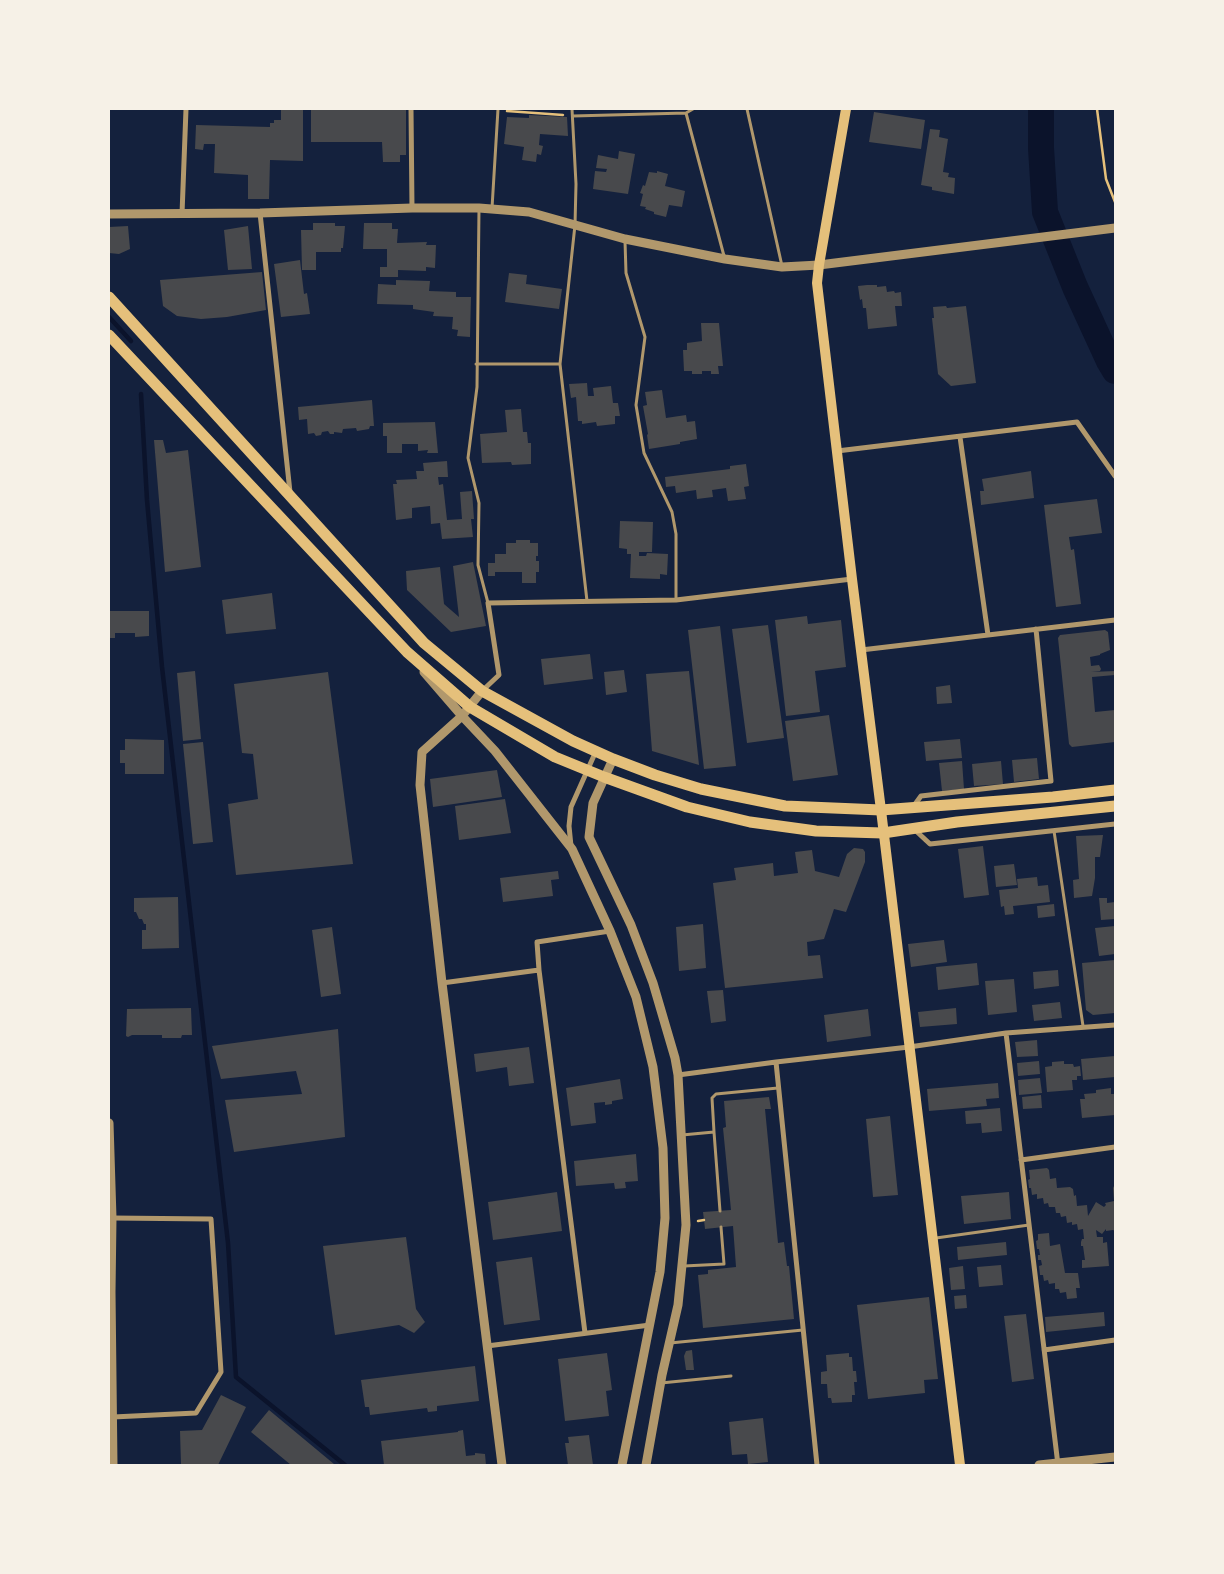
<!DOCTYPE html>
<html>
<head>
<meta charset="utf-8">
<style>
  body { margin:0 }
  #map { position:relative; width:1224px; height:1574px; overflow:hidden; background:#14213d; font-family:"Exo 2",sans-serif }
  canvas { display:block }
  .frame { position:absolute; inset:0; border:110px solid #f6f1e7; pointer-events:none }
</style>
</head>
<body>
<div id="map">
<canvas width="1224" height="1574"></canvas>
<div class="frame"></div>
</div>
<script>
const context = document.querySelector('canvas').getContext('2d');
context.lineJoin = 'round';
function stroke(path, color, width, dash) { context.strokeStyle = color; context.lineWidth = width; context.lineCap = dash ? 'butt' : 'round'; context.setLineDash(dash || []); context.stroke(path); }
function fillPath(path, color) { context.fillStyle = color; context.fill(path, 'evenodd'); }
stroke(new Path2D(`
  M109,317L131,341
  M141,394L147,500L162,667L228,1243L236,1377L345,1465`), '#0b132b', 4.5);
stroke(new Path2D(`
  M1041,109V148L1045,212L1075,287L1109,361L1115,371`), '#0b132b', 26);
fillPath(new Path2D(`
  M281,109H303V161L270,160L269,199H248V175L214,173L215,144H204L203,150L195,149L196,125L270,127V123H274V120H281Z
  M311,109H406V155H400V162H383L382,142H311Z
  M874,112L925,120L921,149L869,142Z
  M529,115L567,117L568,136L540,134L539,145L543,146L541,155L537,154L536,162L522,160L524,147L504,144L507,117L529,118Z
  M930,129L940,130L939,137L948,139L943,172L949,173L948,177L955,178L954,194L932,190V187L921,185Z
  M619,151L635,154L628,194L593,189L595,171L606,172L607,169L596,168L598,155L618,159Z
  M657,171L668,174L665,186L685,191L682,207L669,205L666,217L654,214V212L645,209L646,207L640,206L643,194L640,193L643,185L645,186L649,172L657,173Z
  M313,223H335V226H345L343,248H341V252H316V270H302L301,230H313Z
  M364,223H392V229H398L397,243L427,242L426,245H436L435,268L426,267V271L398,270V277H380V267H387V249H363Z
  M128,226L130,249L119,254L109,253V227Z
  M248,226L252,269L228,270L224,230Z
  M300,260L304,294L307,293L310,314L281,317L274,264Z
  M262,272L266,310L227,317L201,319L177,316L163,306L160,280Z
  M509,273L527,275L526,284L562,289L559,309L505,302Z
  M396,280L430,281L429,291L456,292V297H471L470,337L457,336L458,330L452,329L453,317L433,316L434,312L413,309V305L377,304L378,284L396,285Z
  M867,285H877V287L886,286L887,292L894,291L895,293L901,292L902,306H895L897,326L868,329L866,308H863L862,299L860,300L858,286Z
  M946,306L947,308L966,306L976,383L951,386L938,374L932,318H934L933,307Z
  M701,323H719L723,366H718L719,374H711V371H702V374H692V371H684L683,350H687V343L702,341Z
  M587,383L588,396H594L593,388L611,386L613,403H618L620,416H615V424L597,426L596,422L582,424V421H578L576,397L571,398L569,384Z
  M662,390L666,418L686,415L687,422L695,421L697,439L680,442V444L649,449L647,435L648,434L643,406L647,405L645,392Z
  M372,400L374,426H370L369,429L357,431L356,428L343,429L342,433L334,432V434H330L328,431L322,432L321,435L316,436L314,433L308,434L307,419L299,420L298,407Z
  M521,409L523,432H527L528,443H531V464L512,465L511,462L482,463L480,434L507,432L505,410Z
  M435,422L438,453H427L428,450L418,451V444H402V453H387V436H383V423Z
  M154,440H163L166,453L188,450L201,567L165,572Z
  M447,461L448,477H438L439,485L443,484L447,520L462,519L460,492L472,491L474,519H471L473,537L442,539L440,523L431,524L430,506L412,508V518L396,520L393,484H397L396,480L417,479L416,471H424L423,463Z
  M746,464L749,486L744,487L746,499L728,501L726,488L712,490L713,497L697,499L696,490L676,493L675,486L666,487L665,477L730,469V466Z
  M1031,471L1034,498L981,505L980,491H984L982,479Z
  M1097,499L1102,533L1069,537L1071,550L1074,549L1081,604L1056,607L1044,505Z
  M620,521L653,522L652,552H639V556H646L647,553L668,554L667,575L660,574V579L630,578L631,554H627V549L619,548Z
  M516,540H530V543H538V556H536V561H539V572H536V583H522V572H495V576H488V563H495V554H506V543H516Z
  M473,562L486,626L451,632L407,590L406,571L440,567L444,604L459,617L453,566Z
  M272,593L276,629L226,634L222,600Z
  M109,611H149V636L135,637V633H115V638H109Z
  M807,616L808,624L841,620L846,667L815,671L820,712L786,716L775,620Z
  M768,625L784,738L747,743L732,629Z
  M720,626L736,766L704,769L688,630Z
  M1105,630L1108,632L1110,650L1100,654V655L1090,657L1091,666L1099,665L1101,669L1100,671L1091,672L1115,671V675L1092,677L1095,712L1115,710V742L1072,747L1069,744L1058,638L1060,635Z
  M590,654L593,679L544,685L541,659Z
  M624,670L627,692L606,695L604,672Z
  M195,671L201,739L183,741L177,673Z
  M689,671L699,765L652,751L646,674Z
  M328,672L353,864L236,875L228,804L258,799L253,754L242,753L234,684Z
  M950,685L952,703L937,704L936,687Z
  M829,715L838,775L793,781L785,721Z
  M125,739L164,740V774H125V763H120V750H125Z
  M960,739L962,758L926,761L924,742Z
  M203,742L213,842L193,844L183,744Z
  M1037,758L1039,779L1014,782L1012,760Z
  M962,761L964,789L942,791L939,763Z
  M1001,761L1003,784L974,786L972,764Z
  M497,770L502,797L433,807L430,779Z
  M505,799L511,833L459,840L455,806Z
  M1103,835L1100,857H1095V878L1092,896L1074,898L1073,880L1079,879L1076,836Z
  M983,846L989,895L964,898L958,849Z
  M854,848L863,849L865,852V862L846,912L834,909L824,939L807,942L808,956L820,955L823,978L725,988L713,883L736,880L734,868L773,863L774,876L798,873L795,852L812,850L815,871L839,877L847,854Z
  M1014,864L1017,885L996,887L994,866Z
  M558,871L559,879L551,880L553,896L503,902L500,878Z
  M1037,877L1038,886L1048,885L1050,902L1013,906L1014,914L1005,915L1004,906L1001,907L999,890L1018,888L1017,879Z
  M178,897L179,948L142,949V930H146V924H144L142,919H139L136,912H134V898Z
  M1099,898H1107V903L1115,902V919L1101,920Z
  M1054,904L1055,916L1038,918L1037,906Z
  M703,924L706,968L679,971L676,927Z
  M1115,926V954L1099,956L1095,928Z
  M332,927L341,994L321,997L312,930Z
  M944,940L947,962L911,967L908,944Z
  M1115,960V1013L1093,1015L1086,1010L1082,963Z
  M977,963L979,985L938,990L936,967Z
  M1058,970L1059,986L1034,989L1033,972Z
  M1014,979L1017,1012L988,1015L985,981Z
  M723,990L726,1021L711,1023L707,991Z
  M1060,1002L1062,1018L1034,1021L1032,1005Z
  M191,1008L192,1035H182L181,1038H162V1035H132L128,1037L126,1036L127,1009Z
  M956,1008L957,1024L920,1027L918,1012Z
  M868,1009L871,1036L827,1042L824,1015Z
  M338,1029L345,1137L234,1152L225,1100L302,1094L296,1071L221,1079L212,1046Z
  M1037,1040L1038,1056L1017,1057L1015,1042Z
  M529,1047L534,1083L509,1086L507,1067L476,1072L474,1054Z
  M1115,1056V1077L1083,1080L1081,1059Z
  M1039,1061L1040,1074L1018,1076L1017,1063Z
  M1064,1061V1064H1073L1074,1067L1080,1066L1081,1076H1077V1080H1072L1073,1090L1047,1092L1045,1067L1052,1066V1062Z
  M1040,1078L1042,1093L1019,1095L1018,1080Z
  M620,1079L623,1099L612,1101V1104L605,1105V1102L594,1103L596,1123L571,1126L566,1088Z
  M998,1083L999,1098L986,1099L987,1106L929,1111L927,1089Z
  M1111,1088V1094H1115V1115L1082,1118L1080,1099H1085L1084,1094L1096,1093V1090Z
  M1041,1095L1042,1108L1023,1109L1022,1097Z
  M769,1097L771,1109H765L778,1243L784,1242L787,1266H789L794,1319L703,1328L698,1275L708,1274V1270L736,1267L733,1226L705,1229L704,1220L703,1212L731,1210L723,1128L726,1127L724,1101Z
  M1000,1108L1002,1131L982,1133L981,1123L966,1124L965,1111Z
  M890,1116L898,1195L873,1197L866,1119Z
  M636,1154L638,1181L625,1182L626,1188L615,1189L614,1183L576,1186L574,1161Z
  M1047,1168L1049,1170L1050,1179L1056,1178L1057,1188L1070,1187L1073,1189L1074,1196L1076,1195L1077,1206L1087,1205L1088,1216L1096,1202L1104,1207L1106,1205L1105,1203L1114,1201L1113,1188L1115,1184V1231L1113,1230L1106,1231V1229L1102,1234L1096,1230L1097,1237H1103V1243L1107,1242L1109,1266L1082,1268V1260H1085L1083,1246H1081V1242L1082,1239H1084L1083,1229L1078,1230L1077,1224L1072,1225V1222L1067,1223L1066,1216L1061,1217L1060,1213H1056L1055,1207H1049L1048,1203L1044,1204L1043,1198L1037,1199V1194L1032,1195L1031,1188H1029L1028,1180L1030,1179L1029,1170Z
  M557,1192L562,1231L493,1240L488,1202Z
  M1009,1192L1011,1219L964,1224L961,1196Z
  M1049,1233L1050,1246L1060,1244L1065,1273H1078L1080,1288H1076L1077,1298L1067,1299L1066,1292L1060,1293L1059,1289H1055V1283L1049,1284L1048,1280L1044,1281L1043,1275H1040L1039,1266L1042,1265L1041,1260H1038V1255H1040L1039,1249H1037L1036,1241L1038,1240V1234Z
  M406,1237L416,1309L425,1322L414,1333L399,1325L335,1335L323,1246Z
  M1006,1242L1007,1255L958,1260L957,1247Z
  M532,1257L540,1320L504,1325L496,1262Z
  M1001,1265L1003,1285L979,1287L977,1267Z
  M963,1266L965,1289L951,1290L949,1268Z
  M966,1295L967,1308L955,1309L954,1296Z
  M929,1297L938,1379L924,1380L925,1393L868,1399L857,1305Z
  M1104,1312L1105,1326L1046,1332L1045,1317Z
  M1026,1314L1034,1379L1012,1382L1004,1316Z
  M692,1350L694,1370H686L684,1356L686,1351Z
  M607,1353L612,1390L606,1391L609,1416L565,1421L558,1359Z
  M849,1353V1357H852L853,1371H856L857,1382H854L855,1395H852V1402L832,1403L831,1398H828L827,1384H821V1372L827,1371L826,1355Z
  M475,1366L479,1401L437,1406V1411L428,1412L427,1408L370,1415L369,1407H365L361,1380Z
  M221,1395L246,1407L218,1465H181L180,1431L202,1430Z
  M269,1410L334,1464L291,1465L251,1432Z
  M763,1418L768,1462L748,1464L747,1454L732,1455L729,1422Z
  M463,1430L466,1456L475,1455V1453L485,1454L486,1465H384L381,1441L458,1432V1431Z
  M589,1435L593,1465H568L565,1443H569L568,1437Z`), '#48494c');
stroke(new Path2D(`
  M1097,109L1106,179L1115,202
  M507,111L563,115
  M698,1221L704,1220`), '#e5c07b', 2.5);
stroke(new Path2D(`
  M572,109L576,184L575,225L560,364L587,601
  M747,109L782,266
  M686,113L724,256
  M573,116L686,113L693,109
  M492,208L498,109
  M479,209L477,387L468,458L479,503L478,565L488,603
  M625,241L626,273L645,337L636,405L644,453L672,512L676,534V600
  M476,364H560
  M1054,831L1083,1026
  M714,1132L712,1098L716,1094L778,1088
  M682,1135L714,1132L720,1211
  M936,1238L1029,1225
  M684,1266L724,1264L721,1227
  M670,1343L803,1330
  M661,1383L731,1376`), '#b1986c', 3);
stroke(new Path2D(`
  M411,109L412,208
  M260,213L290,492
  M182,214L186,109
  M960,437L988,635
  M837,451L1077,422L1115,476
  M861,650L1115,620
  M482,691L499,675L488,603L676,600L852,579
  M913,807L921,796L1051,781L1036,629
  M915,830L930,844L1115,824
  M571,846L569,826L571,807L596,751
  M539,970L537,942L610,931
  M442,983L539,970L585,1333
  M1006,1033L1058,1465
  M776,1062L909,1047L1006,1033L1115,1025
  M678,1075L776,1062L817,1465
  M1021,1160L1115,1147
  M112,1218L211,1219L221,1372L196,1413L113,1417
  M487,1346L650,1325
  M1044,1350L1115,1340`), '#b1986c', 5);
stroke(new Path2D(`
  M109,214L260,213L412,208H479L529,212L625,239L725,259L782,267L819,265L1115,228
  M424,672L462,716L495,751L572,849L610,931L636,997L653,1067L663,1148L665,1218L660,1272L622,1465
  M482,691L462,716L422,752L420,785L442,983L502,1465
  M613,759L593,803L589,837L631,925L653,983L675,1058L678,1075L686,1225L678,1305L662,1375L646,1465
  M109,1123L112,1218L111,1292L113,1465
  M1039,1465L1115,1457`), '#b1986c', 9);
stroke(new Path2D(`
  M846,109L819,265L817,283L852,579L881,810L960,1465`), '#e5c07b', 10);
stroke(new Path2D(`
  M109,297L424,643L482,691L573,741L613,759L655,775L701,789L785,806L881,810L1053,797L1115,790
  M109,335L407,652L470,707L555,757L604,777L687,807L750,822L816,831L883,833L957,822L1115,806`), '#e5c07b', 11);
</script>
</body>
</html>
